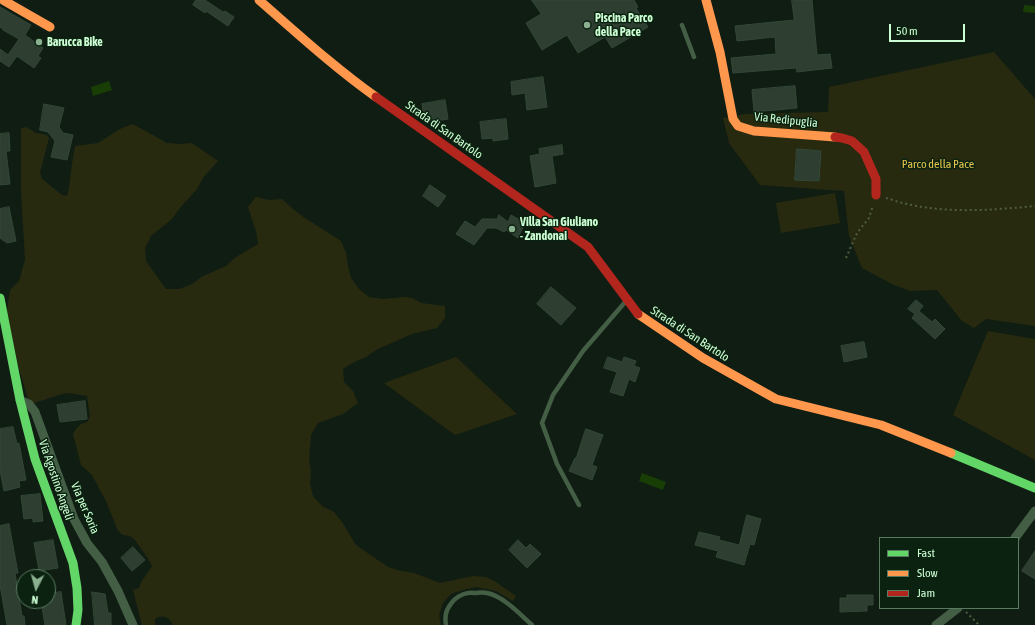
<!DOCTYPE html>
<html>
<head>
<meta charset="utf-8">
<style>
  body { margin:0 }
  #map { position:relative; width:1035px; height:625px; overflow:hidden; background:#101d13; font-family:"Asap Condensed",sans-serif }
  canvas { display:block }
  .legend { position:absolute; left:879px; top:537px; width:140px; height:72px; box-sizing:border-box; background:#0b2210; border:1px solid #587a5e; margin:0; padding:5px 7px; list-style:none; font-size:12px; color:#ccffd3 }
  .legend li { display:flex; align-items:center; gap:8px; height:20px }
  .legend b { width:20px; border:1px solid #587a5e }
  .north { position:absolute; left:16px; top:569px; width:40px; height:40px; box-sizing:border-box; background:#0b2210; border:1px solid #587a5e; border-radius:50%; rotate:186deg; font-size:11px; font-weight:700; line-height:16px; text-align:center; color:#ccffd3 }
  .north::after { content:''; display:block; margin:auto; width:14px; height:18px; background:#8ab090; clip-path:polygon(50% 0,100% 100%,50% 72%,0 100%) }
  .scale { position:absolute; left:889px; top:24px; width:76px; height:18px; box-sizing:border-box; border:2px solid #ccffd3; border-top:0; padding-left:5px; font-size:12px; line-height:14px; white-space:nowrap; color:#ccffd3; -webkit-text-stroke:3px #0b2210; paint-order:stroke }
</style>
</head>
<body>
<div id="map">
<canvas width="1035" height="625"></canvas>
<ul class="legend">
<li><b style="height:5px;background:#63d668"></b>Fast</li>
<li><b style="height:5px;background:#ff974d"></b>Slow</li>
<li><b style="height:5px;background:#b3261e"></b>Jam</li>
</ul>
<div class="north">N</div>
<div class="scale">50 m</div>
</div>
<script>
const context = document.querySelector('canvas').getContext('2d');
context.lineJoin = 'round';
function fillPath(path, color) { context.fillStyle = color; context.fill(path, 'evenodd'); }
function stroke(path, color, width, dash) { context.strokeStyle = color; context.lineWidth = width; context.lineCap = dash ? 'butt' : 'round'; context.setLineDash(dash || []); context.stroke(path); }
function label(font, color, halo, rows, align = 'center') {
  context.font = font + ' "Asap Condensed",sans-serif'; context.lineWidth = 3; context.setLineDash([]); context.textBaseline = 'middle'; context.strokeStyle = halo; context.fillStyle = color; for (const [text, x, y, turn = 0] of rows) {
    context.save(); context.translate(x, y); context.rotate((+turn || 0) * Math.PI / 180); context.textAlign = isNaN(turn) ? turn : align; if (halo) context.strokeText(text, 0, 0); context.fillText(text, 0, 0); context.restore();
  }
}
fillPath(new Path2D(`
  M994,52L1035,99V326L986,319L974,328L962,321L937,290L910,291L892,284L862,268L849,236L844,191L760,185L729,143L723,118L745,114L828,112L829,87Z
  M132,124L144,130L167,143L179,144L192,143L218,161L203,178L197,189L179,209L172,219L151,236L145,248L146,261L166,289H179L192,284L203,276L226,266L236,257L258,244L256,231L248,207L256,197L269,200L282,199L292,208L302,216L341,241L346,253L348,266L351,278L359,289L369,297L382,299L405,297L412,298L421,303L445,306V318L437,328L412,334L376,350L366,357L354,362L343,369L344,382L353,391L358,403L343,414L318,423L311,435L309,460L311,471L310,484L313,496L322,506L334,512L342,522L356,545L388,567L401,571L414,573L440,583L473,576L486,577L496,582L516,596L513,601L496,591L476,587L463,590L451,594L443,603L439,615L441,625H173C169,617 163,614 155,619V625H142L133,590L139,588C141,579 148,574 152,566L149,560L135,540L130,536L123,535L118,531L106,501L92,475L81,465L73,434L76,429L81,424L87,422L90,416L87,396L69,393L62,394L34,403L28,399L18,365L7,311L10,290L19,281L25,260L21,190V128L26,127L36,133L47,135L49,138L40,173L42,179L62,195L67,196L69,187L72,164L75,146L98,143L120,129Z
  M835,193L840,223L781,233L776,203Z
  M988,331L1035,339V460L953,415Z
  M456,357L517,414L455,435L384,383Z`), '#282a0f');
fillPath(new Path2D(`
  M1024,5L1035,6V13L1023,12Z
  M109,81L112,90L93,96L91,87Z
  M642,473L666,482L663,490L639,481Z`), '#183e06');
const building = new Path2D(`
  M196,0H205L223,12L225,11L234,17L228,26L206,11L205,13L193,5Z
  M532,0H634L638,7L636,8L648,27L612,48L605,37L578,53L567,35L542,50L526,23L541,14Z
  M792,0H812L817,55L830,54L832,68L797,72L796,68L733,73L731,58L776,54L775,37L737,41L735,26L794,20Z
  M0,7L31,25L25,35L43,48L38,56L41,58L34,68L17,56L9,67L0,61V49L8,55L19,39L3,30V29L0,27Z
  M543,77L547,107L527,110L525,93L512,95L511,82Z
  M795,86L797,108L754,112L752,90Z
  M445,100L448,119L425,123L422,104Z
  M44,104L64,108L59,127L63,133L73,135L67,160L51,157L55,141L48,132L40,130Z
  M506,119L508,139L493,141V138L482,139L480,122Z
  M9,133L10,151H6L10,184L0,185V134Z
  M562,145L563,154L552,156L556,183L535,187L530,156L540,154L539,149Z
  M797,149L821,151L819,181L795,180Z
  M430,185L446,196L438,207L423,196Z
  M9,207L16,241L7,243L0,238V209Z
  M499,215L508,222L511,215L525,223L518,238L506,230L504,232L496,228H487L474,245L456,234L465,221L475,227L482,219H497Z
  M551,287L576,308L561,325L537,304Z
  M916,300L923,306L919,311L932,322L935,319L945,329L935,339L912,318L915,314L908,309Z
  M864,342L867,357L844,362L841,346Z
  M608,357L622,362L624,357L636,361L634,366L640,368L635,382L629,379L623,396L610,392L617,372L604,368Z
  M85,401L87,419L60,422L57,405Z
  M13,427L17,444L19,443L26,480L19,481L20,487L4,491L0,470V429Z
  M586,429L603,435L592,465L597,467L592,480L569,471L575,458H576Z
  M40,494L43,521L33,522V518L24,519L21,496Z
  M747,515L761,519L754,545L750,544L744,565L716,557L718,551L695,545L699,532L720,537L719,540L739,545Z
  M9,524L18,573H15L22,616H24L25,625H7L0,585V526Z
  M53,540L58,568L39,571L34,543Z
  M518,540L526,548L530,544L541,554L527,568L509,550Z
  M133,547L145,560L132,571L121,558Z
  M1035,551V579L1022,571Z
  M61,592L66,625H45L41,601H48V594Z
  M92,592L105,594L108,613H111V625H95Z
  M847,595H873V605H867V611L840,612V598H847Z`);
fillPath(building, '#2e3f31');
stroke(building, '#324836', 1);
stroke(new Path2D(`
  M886,198C891,199 897,202 903,203C946,214 992,210 1035,206
  M846,258L857,233L869,218L873,205
  M966,612L979,625`), '#4e5e41', 2, [2, 3]);
stroke(new Path2D(`
  M682,25L694,57
  M579,505L557,464L542,423L553,395L583,351L626,301
  M446,625C444,614 447,608 454,600C459,595 467,592 474,593C478,593 483,592 487,593C503,596 520,614 532,625`), '#445e46', 4.5);
stroke(new Path2D(`
  M20,400L29,404L35,412L74,519L87,543L102,562L118,591L133,625
  M1015,538L1035,511
  M936,625L958,608`), '#445e46', 9);
stroke(new Path2D(`
  M0,298L20,400L35,459L73,563L77,588L78,610L76,625
  M951,453L1035,488`), '#63d668', 9);
stroke(new Path2D(`
  M3,0L50,27
  M259,0C297,33 335,68 376,97
  M706,0L720,52L733,119L738,126L754,131L835,137
  M638,314L703,358L776,399L881,425L951,453`), '#ff974d', 9);
stroke(new Path2D(`
  M376,97L588,247L638,314
  M835,137L842,138L852,141L864,152L876,179V195`), '#b3261e', 9);
for (const [x, y, r, color] of [
  [587,25,4,"#8ab090"],
  [39,42,4,"#8ab090"],
  [512,229,4,"#8ab090"]
]) { const dot = new Path2D(); dot.arc(x, y, r, 0, 2 * Math.PI); context.fillStyle = color; context.fill(dot); stroke(dot, '#0b2210', 1.5); }
label('bold 12px', '#ccffd3', '#0b2210', [
  ["Piscina Parco",595,18],
  ["della Pace",595,32],
  ["Barucca Bike",47,42],
  ["Villa San Giuliano",520,222],
  ["- Zandonai",520,236]
], 'left');
label('12px', '#ccffd3', '#0b2210', [
  ["Via Redipuglia",786,120,6],
  ["Strada di San Bartolo",444,130,35],
  ["Strada di San Bartolo",690,334,33],
  ["Via Agostino Angeli",56,480,71],
  ["Via per Soria",85,508,67]
]);
label('12px', '#e9c74e', '#0b2210', [
  ["Parco della Pace",938,164]
]);
</script>
</body>
</html>
